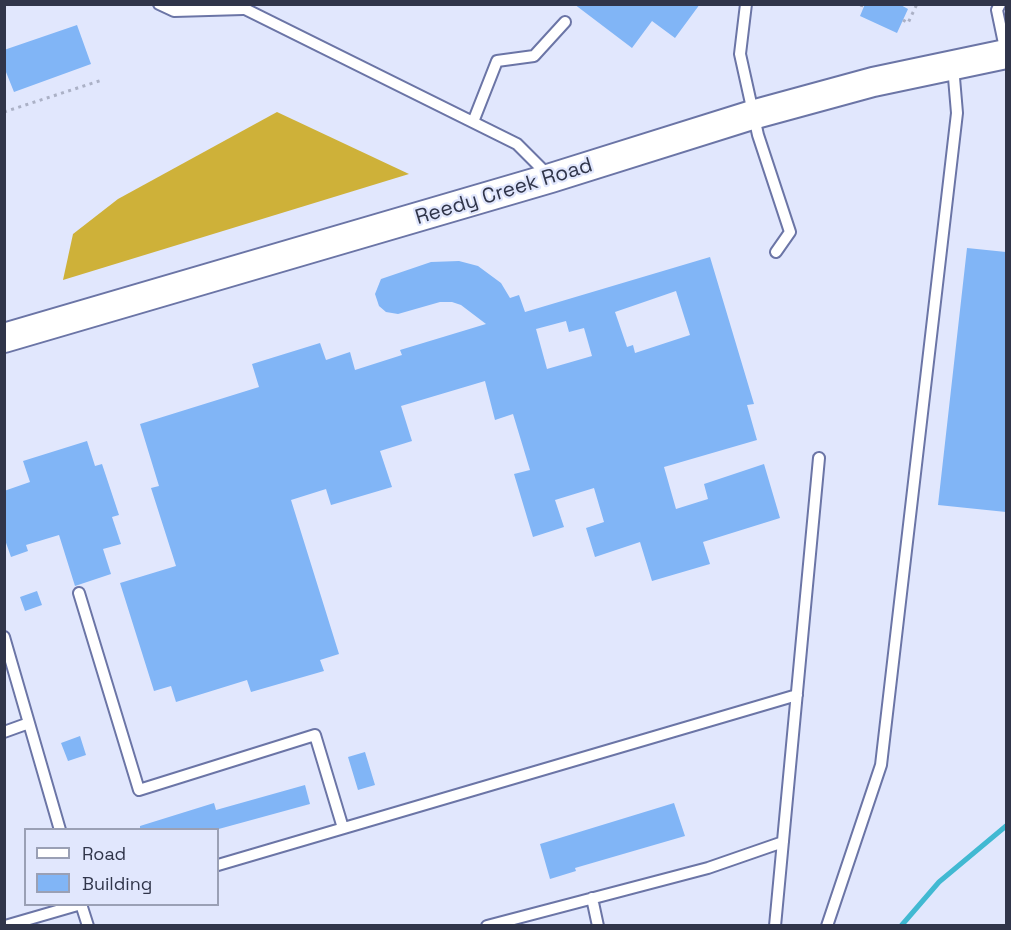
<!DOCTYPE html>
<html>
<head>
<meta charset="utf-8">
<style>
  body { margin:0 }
  #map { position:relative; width:1011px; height:930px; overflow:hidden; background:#e1e7fd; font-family:"Space Grotesk",sans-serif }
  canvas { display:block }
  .frame { position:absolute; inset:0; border:6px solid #30354a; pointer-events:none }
  .legend { position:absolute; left:24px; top:828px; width:195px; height:78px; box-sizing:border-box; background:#e1e7fd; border:2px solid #9aa0b5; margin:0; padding:8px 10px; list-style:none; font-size:18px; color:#30354a }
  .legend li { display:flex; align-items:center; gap:12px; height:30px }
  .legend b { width:30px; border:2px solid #9aa0b5 }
</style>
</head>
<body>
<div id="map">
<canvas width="1011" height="930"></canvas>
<div class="frame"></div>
<ul class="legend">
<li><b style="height:8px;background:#fff"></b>Road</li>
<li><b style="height:16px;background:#81b5f6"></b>Building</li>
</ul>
</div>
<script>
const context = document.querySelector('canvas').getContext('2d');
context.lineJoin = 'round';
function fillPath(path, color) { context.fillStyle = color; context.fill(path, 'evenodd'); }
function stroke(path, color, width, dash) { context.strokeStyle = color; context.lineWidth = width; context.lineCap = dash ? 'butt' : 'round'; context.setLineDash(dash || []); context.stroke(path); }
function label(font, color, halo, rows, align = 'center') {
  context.font = font + ' "Space Grotesk",sans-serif'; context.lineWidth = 4.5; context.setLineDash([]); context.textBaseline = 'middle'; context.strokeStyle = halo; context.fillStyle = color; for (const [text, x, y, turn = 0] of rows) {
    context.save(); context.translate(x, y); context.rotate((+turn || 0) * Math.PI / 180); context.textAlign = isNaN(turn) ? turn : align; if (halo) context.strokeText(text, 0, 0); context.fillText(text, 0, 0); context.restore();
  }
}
fillPath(new Path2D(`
  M277,112L409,174L63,280L73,234L118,199Z`), '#ceb139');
stroke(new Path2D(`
  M901,926L939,882L1006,826`), '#41b9d2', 5);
fillPath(new Path2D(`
  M574,4H700L675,38L652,21L632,48Z
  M865,4H899L908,9L897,33L860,16Z
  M77,25L91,64L14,92L4,67V50Z
  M967,248L1006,252V512L938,505Z
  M710,257L754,404L747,405L757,440L664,467L676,509L708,499L704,484L764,464L780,518L703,542L710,564L652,581L640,542L595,557L586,528L604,522L594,488L555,500L564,527L533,537L514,474L530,470L513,414L495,420L485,381L401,406L412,441L380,451L392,487L331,505L326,489L291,500L339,654L320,660L324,671L251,692L247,680L176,702L171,686L154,691L120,583L176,566L151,488L159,486L140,424L259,387L252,364L320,343L326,360L350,352L355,370L402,355L400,350L486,324L461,305L452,302H440L398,314L386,312L379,306L375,294L381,279L431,262L459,261L478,266L501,283L510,298L519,295L525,312ZM676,291L690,335L635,353L633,345L627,347L615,312ZM566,321L569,332L584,328L592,356L547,369L536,329Z
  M87,441L95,466L102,464L119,515L112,517L121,544L103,549L111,574L75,586L59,535L26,545L28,551L11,557L4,537V491L30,482L23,461Z
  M37,591L42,605L25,611L20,597Z
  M80,736L86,755L68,761L61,743Z
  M365,752L375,785L358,790L348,757Z
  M305,785L310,804L215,830H140V826L214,803L216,810Z
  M674,803L685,836L575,868L576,871L550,879L540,844Z`), '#81b5f6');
const lane = new Path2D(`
  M159,4L174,11L243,9
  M235,4L517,144L549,176
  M746,4L740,54L758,135L790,232L776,252
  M1000,4L997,10L1006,53
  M473,122L497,61L534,56L565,22
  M79,593L139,790L315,735L343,828
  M4,637L60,830
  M4,732L29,723
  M218,865L797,695
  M592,898L598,926
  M81,904L88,926
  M5,926L81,904
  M487,926L708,868L783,842
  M775,926L819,458
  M827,926L881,765L957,113L953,66`);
const secondary = new Path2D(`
  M4,338L551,178L752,115L873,82L1006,54`);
stroke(lane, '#6b75a6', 14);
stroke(secondary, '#6b75a6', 32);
stroke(new Path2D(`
  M862,4L861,8L863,9
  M865,4V5
  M903,20L908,23L917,4
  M4,112L102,80`), '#abb1c6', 3, [3, 4.5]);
stroke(lane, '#fff', 10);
stroke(secondary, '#fff', 28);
label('21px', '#30354a', '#e1e7fd', [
  ["Reedy Creek Road",504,192,-17]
]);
</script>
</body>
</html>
